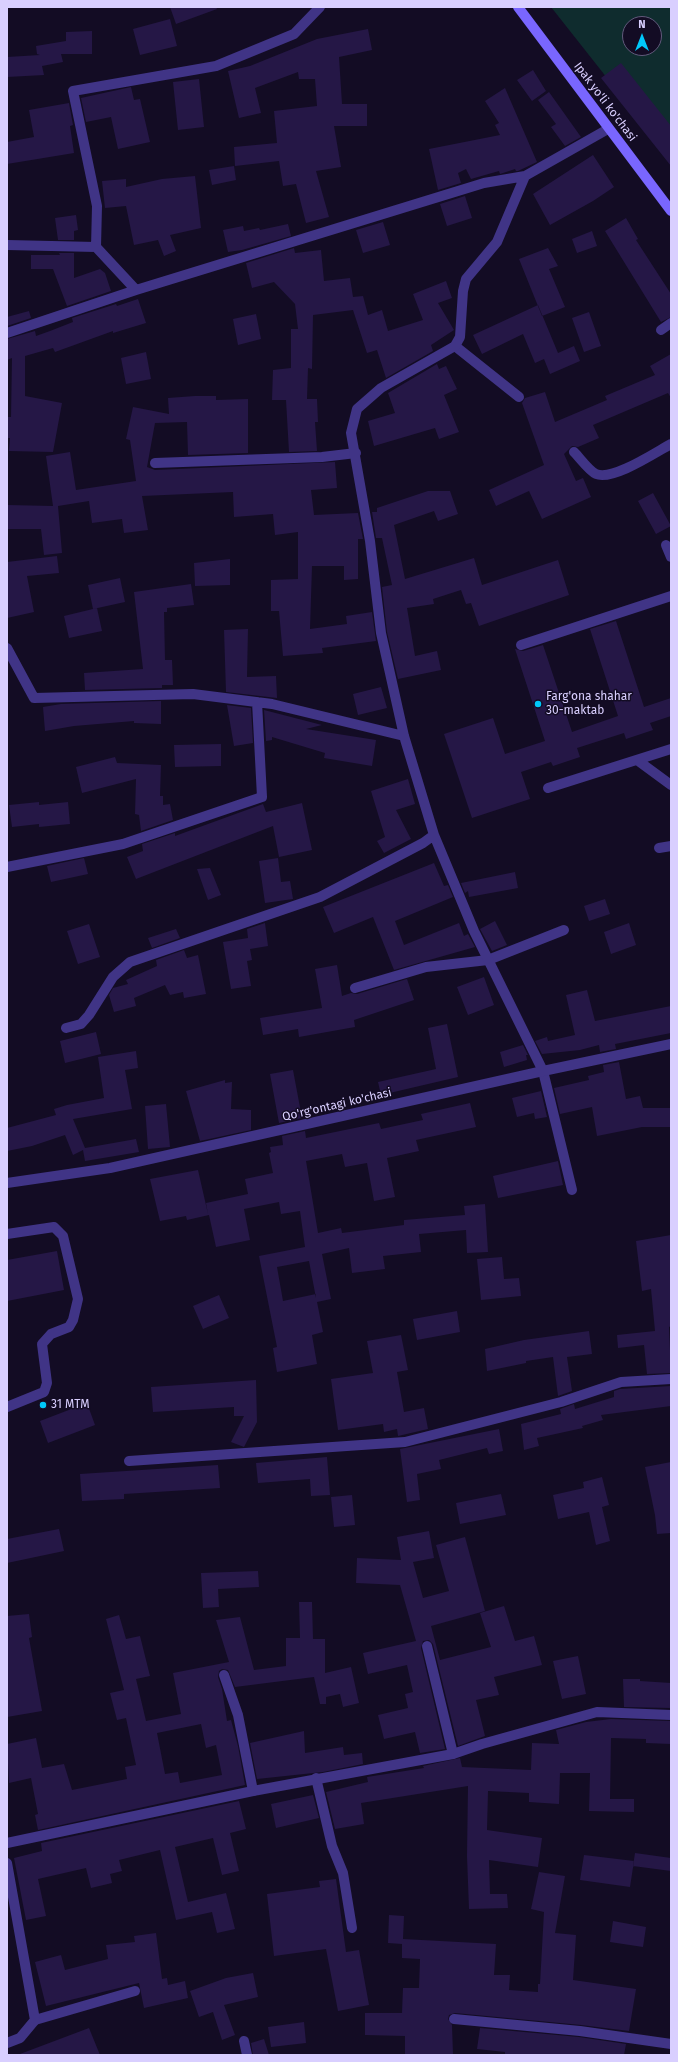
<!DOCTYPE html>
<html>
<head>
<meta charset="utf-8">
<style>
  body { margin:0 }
  #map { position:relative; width:678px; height:2062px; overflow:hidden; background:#130c24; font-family:"Fira Sans",sans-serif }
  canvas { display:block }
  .frame { position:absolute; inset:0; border:8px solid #d9cfff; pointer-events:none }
  .north { position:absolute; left:622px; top:16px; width:40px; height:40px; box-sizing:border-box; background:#130c24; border:1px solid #625a7c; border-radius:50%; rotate:0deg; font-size:11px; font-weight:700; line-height:16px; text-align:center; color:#d9cfff }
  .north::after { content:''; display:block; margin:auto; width:14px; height:18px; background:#00c8fa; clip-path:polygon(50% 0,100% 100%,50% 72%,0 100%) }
</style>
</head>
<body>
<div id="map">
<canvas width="678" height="2062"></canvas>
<div class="frame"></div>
<div class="north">N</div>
</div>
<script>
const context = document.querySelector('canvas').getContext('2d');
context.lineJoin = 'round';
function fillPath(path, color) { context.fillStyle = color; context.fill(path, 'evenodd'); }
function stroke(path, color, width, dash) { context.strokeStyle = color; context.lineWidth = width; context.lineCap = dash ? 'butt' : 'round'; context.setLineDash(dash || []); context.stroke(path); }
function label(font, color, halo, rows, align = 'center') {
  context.font = font + ' "Fira Sans",sans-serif'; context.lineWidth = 3; context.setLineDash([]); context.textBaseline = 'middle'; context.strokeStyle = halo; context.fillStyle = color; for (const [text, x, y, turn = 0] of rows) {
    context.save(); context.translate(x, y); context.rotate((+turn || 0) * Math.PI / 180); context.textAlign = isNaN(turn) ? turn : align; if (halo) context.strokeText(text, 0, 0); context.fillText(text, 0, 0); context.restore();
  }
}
fillPath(new Path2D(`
  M551,7H671V159ZM630,24H654V48H630Z`), '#0f2c2e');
fillPath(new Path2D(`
  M170,7H216L217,9L176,24Z
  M170,19L177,46L140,55L133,29Z
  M368,29L372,50L339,57L342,104H367V126H334L341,167L316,171L329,217L306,223L296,184L283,186L279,161L235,166L234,147L277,143L274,111L317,106L315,79H299L298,72L255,88L261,113L239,118L228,71L250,66L317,39Z
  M92,31V54H61L63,62L42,66L44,75L7,77V57L40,55L37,54L36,46L66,41V32Z
  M621,63L671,126V166L601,78Z
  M533,70L546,91L532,101L517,80Z
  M199,79L204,127L178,130L173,82Z
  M131,87L134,100L140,99L150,142L118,149L111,117L86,122L81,98Z
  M505,88L537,162L518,171H516L515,169L500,174L499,171L471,179L466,169L458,173L461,183L438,190L429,149L500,135L495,125L499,123L485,101Z
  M549,92L581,137L565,146L551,127L556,124L538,100Z
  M69,103L73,125L70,126L74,153L7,164V142L34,137L29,110Z
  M593,155L614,187L593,201L550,225L533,194Z
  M234,166L236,180L212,185L209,170Z
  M195,176L201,228L170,235L176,251L164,256L158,240L134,245L126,206L105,208L102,181L126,179V187L162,179Z
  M465,196L472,218L447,226L440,204Z
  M76,215L78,230L74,231V240H58L55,218Z
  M626,218L638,239L636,240L671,294V317L661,322L605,231Z
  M383,222L390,245L363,253L356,230Z
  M288,224L291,236L242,250L228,252L223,230L243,226L244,231L259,228L260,230Z
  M592,231L597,246L577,253L572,239Z
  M294,248L295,253L321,250L324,281L350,278L353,297L363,296L368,315L382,310L388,331L423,320L413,294L446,281L452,298L438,303L454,330L431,345L433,351L386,378L377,350L367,353L353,310L313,315L312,369L308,368L307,399H317L318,422H315L317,451L289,452L286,400H272L273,370L291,368V329H298L295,304L274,282L252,288L246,263Z
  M548,248L558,266L549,269L565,307L542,316L519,259Z
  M59,253H74V278L100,269L105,273L111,291L67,306L53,269H31V255H60Z
  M138,299L146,323L113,333V331L55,352L53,348L25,356V396L62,403L53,452L9,451L10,438H7V417H11L12,358L7,360V339L35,331L36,336L50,331L73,322L72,318L116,304L117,306Z
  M538,305L558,353L574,346L580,361L550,374L544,359L535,363L523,334L482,354L473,335Z
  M29,311L31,318L7,326V317Z
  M589,312L601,346L584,352L572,318Z
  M256,314L261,339L238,345L233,319Z
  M146,352L151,379L126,384L121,358Z
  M671,354V398L668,393L593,425L599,438L578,447L572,446L564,454L576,481L583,478L591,497L542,519L529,491L496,506L489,490L544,465L522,403L525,398L545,392L555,422L607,400L605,396L655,375L650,366Z
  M437,364L439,369L446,366L457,389L444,395L459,432L439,439L435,428L374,446L368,421L395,413L388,393Z
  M195,396H216V400L248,399V453L188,455L187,422L155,423L147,467L155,470L335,462L337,488L311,490L314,515L358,513L363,539H358V579L344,580V566H312L310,629L347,624L346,616L372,612L376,641L322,648L323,653L283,656L279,611H271V580L298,579V532L275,535L273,514L234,517L233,492L142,496L148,530L124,533L122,519L92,523L89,501L58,506L62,553L44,555L41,529H7V505L53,506L46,456L70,452L76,490L136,481L130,440L126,439L133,407L169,414L168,398Z
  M428,491H450L458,514L438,521L434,511L394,525L405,579L474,558L482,585L558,560L569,595L479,626L471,603L466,604L461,590L433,599L434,604L407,608L415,656L437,651L441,670L398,679L387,632L382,587L392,585L382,538H376L372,512H377V508Z
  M653,493L671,526L656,534L638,501Z
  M57,556L59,573L27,576L34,612L7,618V562Z
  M230,559V585L195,586L194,563Z
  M120,578L125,602L93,609L88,585Z
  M191,584L194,605L167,608V612H164L165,660H172L173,685H162V688L85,690L84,673L143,669L134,592Z
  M97,608L102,631L69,638L64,616Z
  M616,621L644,707L671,698V716L650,723L653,730L626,739L624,733L577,748L580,757L553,766L551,762L521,772L530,799L472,818L444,734L493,718L505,754L545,741L515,649L523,651L543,645L572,732L618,716L590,629Z
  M248,629L247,677L276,676L277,698L226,692L224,630Z
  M381,687L387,708L358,715L353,694Z
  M161,701V724L134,723V721L74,726L45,731L43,707L61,704Z
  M227,705L251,708L253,743L234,746Z
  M264,710L322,725L306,729L376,740L372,766L324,758L325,753L272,737V740L266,741Z
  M221,744V766L175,767L174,745Z
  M115,757L117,763L161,765L160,796H163V805L170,804L173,820L141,831L139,815L135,814L136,779L82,793L76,767Z
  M408,779L415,804L396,810L411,839L384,853L377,841L385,837L371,791Z
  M39,802V805L68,802L70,824L39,827V824L12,827L9,805Z
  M302,803L312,850L279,857L273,826L136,879L127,857L143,851L142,844L175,833V836L263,804L266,812Z
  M84,858L88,874L51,882L47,866Z
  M278,858L281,882L290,881L293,899L265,903L259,861Z
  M434,863L444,886L448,885L453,897L395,921L404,945L459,923L464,936L468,934L475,947L394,970L373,917L334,933L323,907Z
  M210,868L221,895L208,900L197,869Z
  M515,872L518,888L469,897L468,891L465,893L461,883Z
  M605,899L610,914L589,921L584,906Z
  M495,921L507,945L492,951L480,929Z
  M265,923L268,946L250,949L252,960L247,961L251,986L231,989L223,942L248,938L247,929Z
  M629,923L636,945L611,954L604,932Z
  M89,924L100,957L78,964L67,931Z
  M176,929L180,938L152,948L148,938Z
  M184,950L187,958L198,955L206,994L184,998L183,992L170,995L165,985L134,998L136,1006L114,1012L109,995L113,988L128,984L126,980L157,966L156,960Z
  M337,965L342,996L351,993L357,994L407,979L414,1000L354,1020L355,1027L299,1037L298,1029L263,1035L260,1018L322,1008L315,969Z
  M484,977L494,1005L468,1015L457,987Z
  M587,990L595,1021L671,1006V1033L615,1044L616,1049L600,1052L599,1045L580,1050L542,1054L535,1041L547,1037L548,1041L575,1035L566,995Z
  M447,1024L458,1077L381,1095L378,1082L436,1069L428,1028Z
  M96,1032L101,1054L65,1063L60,1041Z
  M523,1045L528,1055H526L527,1060L504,1067L500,1052Z
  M136,1051L138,1068L125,1070L132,1109L73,1119L85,1148L136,1139L139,1152L85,1161L83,1150L73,1155L65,1135L32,1146L7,1151V1128L56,1115L54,1109L67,1105L104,1098L98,1057Z
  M619,1062L626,1099L640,1096L643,1108H671V1127H642L597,1136L592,1107L560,1114L554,1088L589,1080L588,1076L604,1072L603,1065Z
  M293,1070L302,1118L279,1123L270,1074Z
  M225,1080V1083L232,1082L231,1109L251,1110V1130L200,1141L186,1091Z
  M541,1091L547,1117L535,1119L534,1113L517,1117L512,1098Z
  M470,1103L476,1127L416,1140L419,1151L387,1158L395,1197L374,1201L367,1163L345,1167L342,1154L306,1161L318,1233L341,1228L342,1233L404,1225V1220L465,1215L464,1206L485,1204L488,1252L467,1253L466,1230L419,1234L421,1252L383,1256L385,1269L352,1273L349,1248L322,1254L331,1299L317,1302L323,1332L312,1335L317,1364L277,1372L273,1348L277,1347L259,1256L305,1247L300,1211L281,1214L279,1202L244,1209L250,1240L216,1247L209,1215L187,1220L186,1216L160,1221L150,1179L198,1170L208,1214L206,1203L248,1194L245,1179L273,1173L269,1153L271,1152L270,1147L283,1145L282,1136L305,1131L306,1138L379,1123L381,1129L423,1120L421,1114ZM309,1261L316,1298V1294L283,1301L277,1267Z
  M166,1104L170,1147L148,1149L145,1106Z
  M558,1161L563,1185L498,1198L493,1176Z
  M671,1235V1326L669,1327L671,1373L647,1374L644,1345L618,1348L617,1335L655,1331L651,1289L642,1291L636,1241Z
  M57,1251L64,1290L7,1301V1260Z
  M502,1257L504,1279L519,1278L521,1296L481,1300L477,1259Z
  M219,1295L229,1318L203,1329L193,1306Z
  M457,1311L460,1332L417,1340L413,1319Z
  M589,1331L592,1354L567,1357L572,1391L558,1396L553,1357L526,1361V1363L487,1371L485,1349L524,1340Z
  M401,1335L408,1370L397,1372L404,1412L424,1408L428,1429L398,1436L397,1429L384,1432L383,1424L338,1430L331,1379L373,1373L367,1341Z
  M256,1380L257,1422L244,1447L231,1442L244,1416H234V1407L153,1412L151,1387Z
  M671,1386V1406L601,1415L603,1420L582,1426L583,1428L537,1438L539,1446L524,1450L521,1424L561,1414L560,1409L574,1404L575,1409L614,1397V1391L620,1389Z
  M87,1403L95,1425L48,1443L40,1421Z
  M499,1429L503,1451L489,1454L487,1448L439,1460L441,1469L417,1474L420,1500L407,1502L400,1449Z
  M327,1457L330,1495L311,1496L310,1479L258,1483L256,1463Z
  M671,1462V1533L657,1534L655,1515L645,1467Z
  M218,1465L220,1488L124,1494V1499L82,1501L80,1474Z
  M602,1477L609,1505L602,1507L610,1541L596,1545L589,1512L558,1519L553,1495L584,1488L583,1482Z
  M501,1494L506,1515L460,1524L456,1503Z
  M352,1495L355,1525L334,1527L331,1497Z
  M59,1529L64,1551L7,1563V1539Z
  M429,1531L434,1558L413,1562L423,1598L449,1591L436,1545L465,1537L485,1611L431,1626L440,1660L491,1647L480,1613L504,1606L515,1641L534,1636L542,1665L494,1677L499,1695L476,1700L485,1736L458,1746L433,1644L429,1640L423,1641L421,1648L445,1749L420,1753L415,1732L384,1739L378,1715L408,1708L405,1694L413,1692L407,1665L368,1674L363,1653L416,1641L400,1585L356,1583L357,1558L401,1560L397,1537Z
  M258,1571L259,1587L218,1589L219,1607L203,1608L201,1573Z
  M299,1602H312L313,1639H325V1673L351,1667L359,1703L343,1707L340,1694L326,1697V1704H320L314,1677L235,1687L228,1670L222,1669L219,1671L218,1677L222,1689L227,1721L231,1720L238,1746L245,1785L38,1830L35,1815L38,1814L31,1778L9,1783L7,1744L36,1738L42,1768L64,1764L72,1790L127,1779L125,1767L136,1765L126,1718L117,1720L110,1693L124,1690L106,1619L119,1615L126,1639L140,1636L150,1676L136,1679L146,1721L181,1714L173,1673L229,1662L216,1620L240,1617L254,1670L286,1666V1638H300ZM201,1724L206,1748L216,1745L222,1775L180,1783L178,1772L165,1774L157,1733Z
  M29,1614L32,1637L29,1638L42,1711L7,1717V1616Z
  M578,1656L586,1694L562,1699L553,1661Z
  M623,1679H640V1681L671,1683V1708L624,1707Z
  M611,1719L671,1721V1744L646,1743V1739L611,1738L610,1799H634V1812L589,1811L590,1773H560L559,1804L529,1802V1793L488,1791L487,1830L542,1838L538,1867L489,1860L490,1894H507L508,1908L469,1909L467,1856L468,1786L361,1803L364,1824L335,1829L326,1792L368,1782L367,1777L424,1768L423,1766L460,1758L462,1767L531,1770L532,1743L559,1744L556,1730L586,1722Z
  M304,1731L305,1753L343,1747L344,1755L362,1753L363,1764L323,1772L257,1779L250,1743Z
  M313,1795L319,1818L276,1828L271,1804Z
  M239,1801L246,1829L230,1833L239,1871L222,1875L213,1838L175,1847L188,1902L226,1893L235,1929L217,1933L212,1912L176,1920L160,1850L119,1860L122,1871L110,1874L112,1883L91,1888L86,1868L38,1879L46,1916L26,1920L14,1858L42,1851L41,1843Z
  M635,1853L671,1858V1871L633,1866Z
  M584,1855L634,1861L630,1887L580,1880Z
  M539,1872L565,1876L555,1933L576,1935L573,1980L636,1989L629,2031L581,2025L455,2013L449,2015L448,2019L452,2025L453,2055H405V2036L365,2035V2013H402L403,1988H419L420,1959L402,1958V1944L388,1943L389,1915L404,1916L403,1939L496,1944L494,1975H510L509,1990L538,1992V1984H540L544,1912L531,1909Z
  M336,1879L346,1952L359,1950L369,2005L338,2011L326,1949L274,1956L267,1894L320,1887L319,1881Z
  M613,1921L646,1927L643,1947L610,1942Z
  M156,1933L162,1979L167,1978L168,1985L185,1981L188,1998L144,2008L139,1983L46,2006L35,1962L61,1955L65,1970L108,1959L106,1945L135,1942L134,1936Z
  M253,1973L258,1997L224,2005L235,2035L222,2040L213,2012L199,2017L190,1991L226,1978Z
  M304,2022L306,2043L271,2047L268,2027Z
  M89,2028L100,2055H20V2054Z
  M480,2028L579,2037L626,2044L624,2055H505V2052L477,2049Z
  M264,2039L269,2055H253L251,2043Z`), '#251746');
stroke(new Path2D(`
  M661,330L671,323
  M455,346L519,397
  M574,452C580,458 589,471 596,474C613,481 656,452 671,444
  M155,463L322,457L356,453
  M666,545L671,557
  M521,645L671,596
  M637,760L671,785
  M548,788L671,749
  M659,848L671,846
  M355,988L426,967L488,960L564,930
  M543,1071L572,1190
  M7,1234L54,1227L63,1236L78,1299L73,1320L69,1327L51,1334L42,1344L47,1383L44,1392L7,1407
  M427,1646L453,1754
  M224,1675L238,1715L253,1791
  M316,1778L332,1846L343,1873L352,1928
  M454,2019L580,2031L671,2044
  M35,2020L135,1991`), '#403486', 10);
stroke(new Path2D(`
  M525,176L497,242L466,279L463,291L460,337L455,346L381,388L357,409L351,433L370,541L381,633L404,736L434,835L474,931L543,1071
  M7,245L96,247L136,290L484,183L525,176L608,129
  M96,247L97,206L73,91L216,66L294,34L320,7
  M7,333L136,290
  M7,648L34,698L193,694L272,704L404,736
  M7,867L123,844L262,797L257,702
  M66,1028L81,1024L89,1015L113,977L130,962L320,897L423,843L434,835
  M7,1183L110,1168L543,1071L671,1044
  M129,1461L405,1442L561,1402L621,1382L671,1379
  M7,1843L253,1791L453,1754L482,1744L597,1712L671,1715
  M7,1863L35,2020L20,2038L7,2043
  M244,2041L247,2055`), '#403486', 10);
stroke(new Path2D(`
  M518,7L671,211`), '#7966ff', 10);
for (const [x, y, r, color] of [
  [538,704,4,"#00c8fa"],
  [43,1405,4,"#00c8fa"]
]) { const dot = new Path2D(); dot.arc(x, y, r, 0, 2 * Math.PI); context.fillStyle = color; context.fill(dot); stroke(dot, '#130c24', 1.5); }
label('12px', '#d9cfff', '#130c24', [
  ["Ipak yo'li ko'chasi",605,102,53],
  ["Qo'rg'ontagi ko'chasi",337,1105,-13]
]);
label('12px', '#d9cfff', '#130c24', [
  ["Farg'ona shahar",546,697],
  ["30-maktab",546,711],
  ["31 MTM",51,1405]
], 'left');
</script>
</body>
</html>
